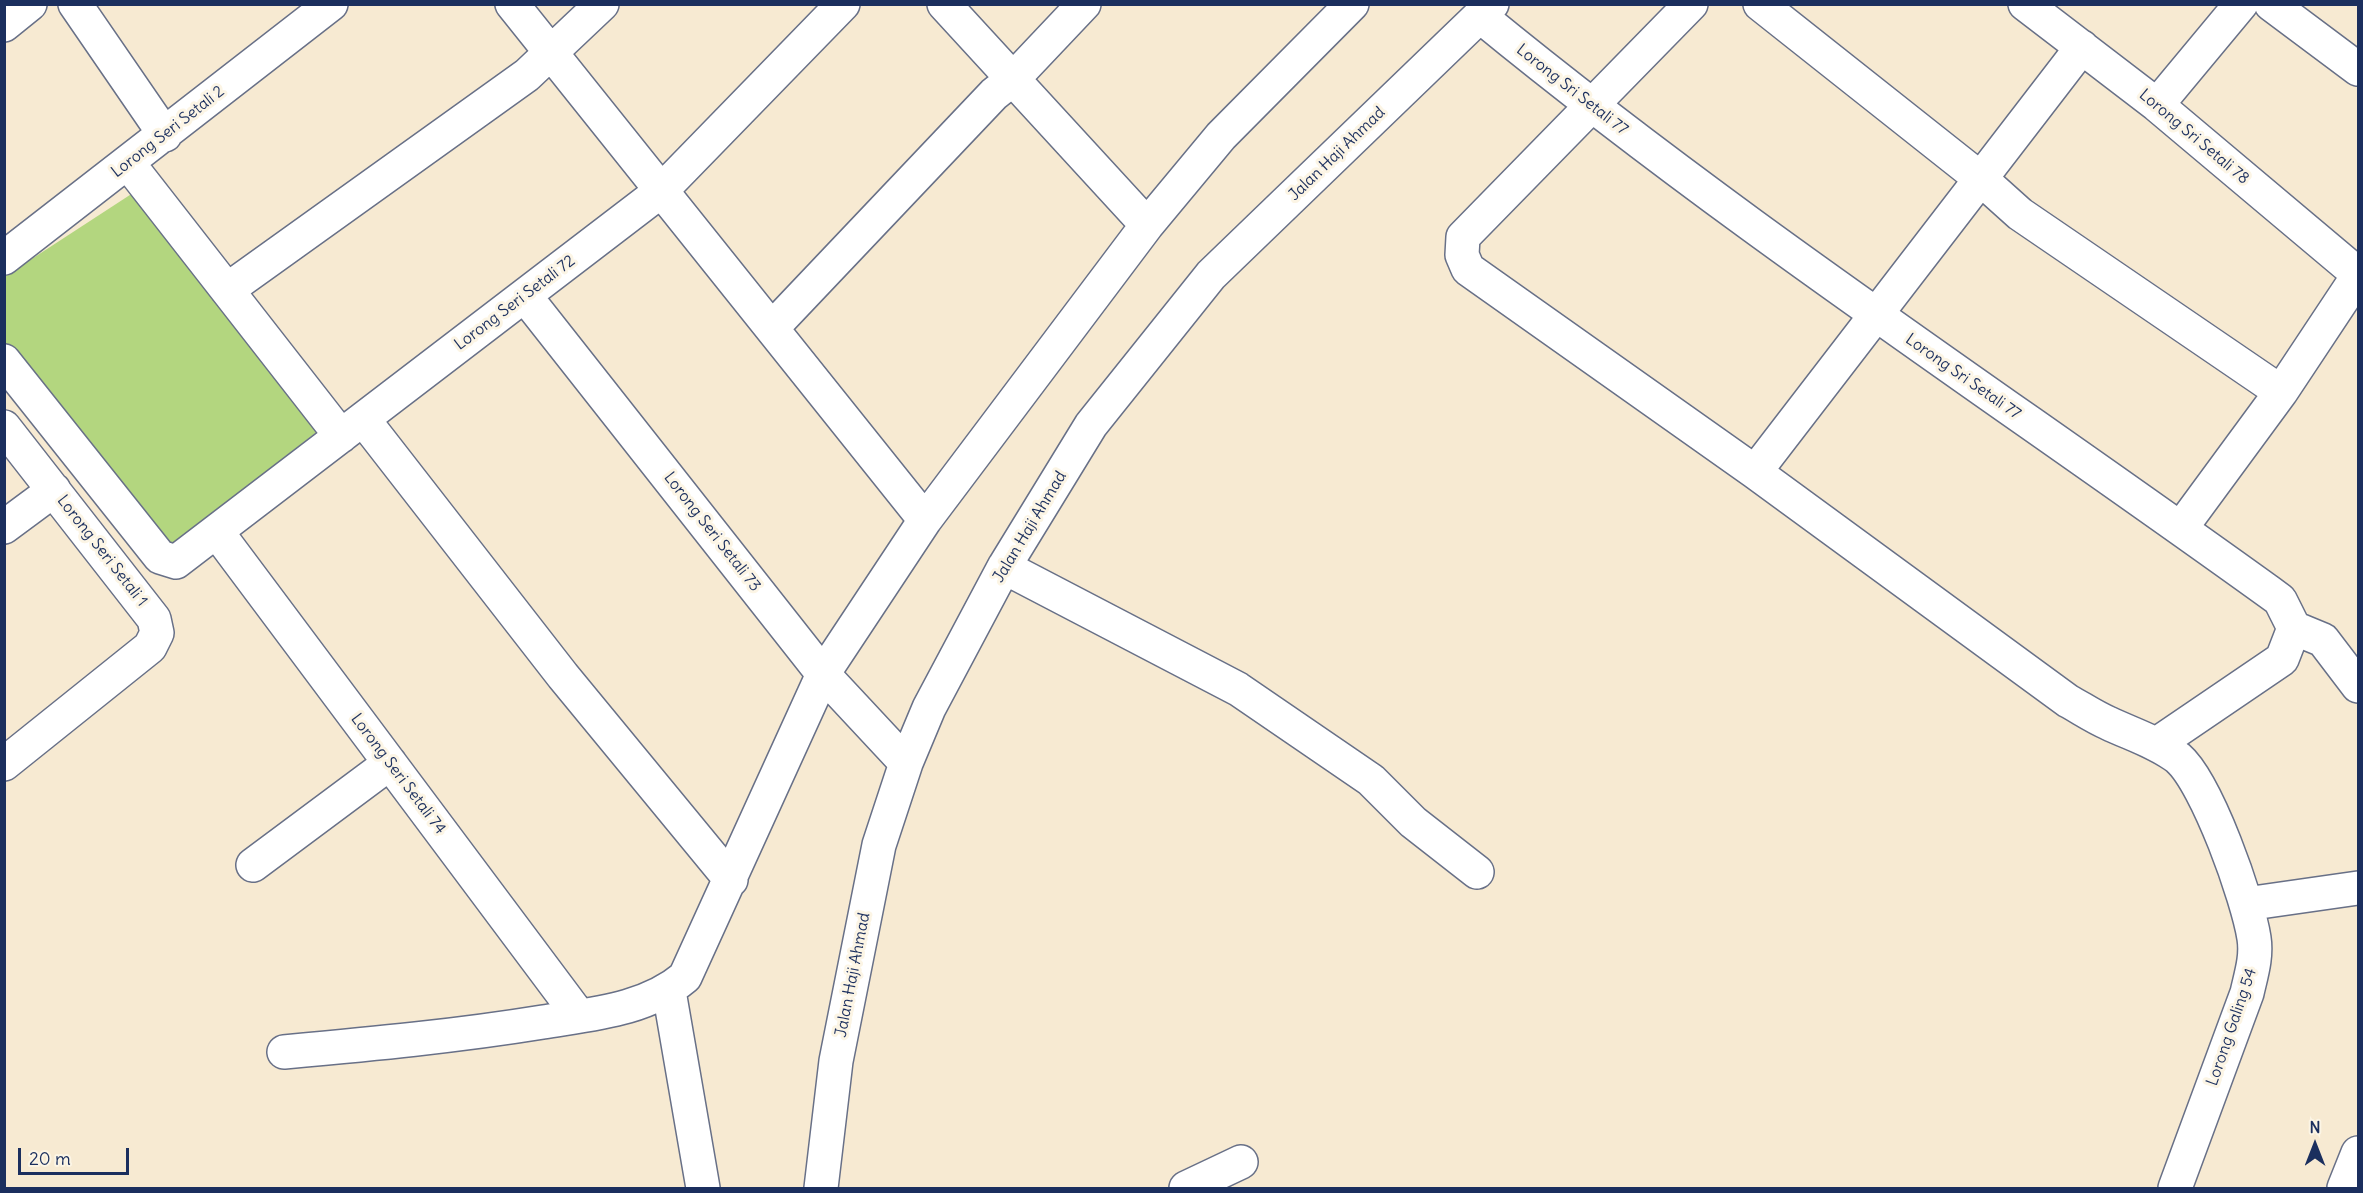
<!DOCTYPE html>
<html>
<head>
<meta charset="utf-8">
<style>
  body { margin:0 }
  #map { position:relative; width:2363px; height:1193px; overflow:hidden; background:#f7ead2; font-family:Delius,sans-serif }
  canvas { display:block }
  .frame { position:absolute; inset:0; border:6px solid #1b2f5e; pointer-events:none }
  .north { position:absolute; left:2285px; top:1115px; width:60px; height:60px; -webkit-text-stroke:4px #fcf5e5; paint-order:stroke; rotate:0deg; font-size:16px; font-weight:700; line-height:24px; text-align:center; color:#1b2f5e }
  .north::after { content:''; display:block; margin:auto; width:21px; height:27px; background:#1b2f5e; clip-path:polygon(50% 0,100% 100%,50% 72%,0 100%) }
  .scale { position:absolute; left:18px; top:1148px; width:111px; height:27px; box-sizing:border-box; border:3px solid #1b2f5e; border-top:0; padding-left:8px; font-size:18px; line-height:21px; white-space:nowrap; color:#1b2f5e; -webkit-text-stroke:4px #fcf5e5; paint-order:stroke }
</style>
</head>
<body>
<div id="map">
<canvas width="2363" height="1193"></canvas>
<div class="frame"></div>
<div class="north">N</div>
<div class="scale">20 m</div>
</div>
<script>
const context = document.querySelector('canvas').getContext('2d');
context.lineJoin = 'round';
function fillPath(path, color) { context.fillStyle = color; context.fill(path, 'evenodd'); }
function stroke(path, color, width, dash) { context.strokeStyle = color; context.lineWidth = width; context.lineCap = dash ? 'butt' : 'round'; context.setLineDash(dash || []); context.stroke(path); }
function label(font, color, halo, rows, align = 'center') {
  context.font = font + ' Delius,sans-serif'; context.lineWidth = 6; context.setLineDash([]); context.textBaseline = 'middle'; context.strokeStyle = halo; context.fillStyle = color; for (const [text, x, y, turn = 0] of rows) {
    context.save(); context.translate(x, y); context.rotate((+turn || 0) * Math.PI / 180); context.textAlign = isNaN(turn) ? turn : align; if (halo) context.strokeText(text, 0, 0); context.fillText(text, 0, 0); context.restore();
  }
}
fillPath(new Path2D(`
  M136,191L318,431L168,549L5,361L4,277Z`), '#b3d67f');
const minor = new Path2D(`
  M75,4L165,135
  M512,4L925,520
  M944,4L1147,225
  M1691,4L1463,237L1462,255L1468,269L1755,472L2068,701C2081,708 2094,717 2108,723C2131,734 2157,742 2178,758C2207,783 2248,899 2254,938C2257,957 2251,975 2247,993L2175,1188
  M1760,4L1981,179L2020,214L2281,392
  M2025,4L2157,105L2358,274
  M2271,4L2358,69
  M1480,16C1736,226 2012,406 2280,600L2294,628L2282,659L2157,744
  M4,25L30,4
  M2157,105L2241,4
  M128,163L341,436
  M4,258L331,4
  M227,290L527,75L602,4
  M525,296L823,674L906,763
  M772,328L994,94L1013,79L1084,4
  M4,361L160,557L176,562L661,191L843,4
  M363,419L563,676L731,880
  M4,427L154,619L157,633L150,647L4,764
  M1755,472L2082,47
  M4,527L54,490
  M2181,528L2281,392L2358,276
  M217,532L579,1016
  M1004,567L1238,689L1371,780L1413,822L1477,872
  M2294,628L2323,640L2358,686
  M253,865L390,763
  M2246,904L2358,888
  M669,991L703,1188
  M284,1052C371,1044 457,1036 543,1022C592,1014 646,1010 685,977L823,674L925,520L1147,225L1221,136L1352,4
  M821,1188L836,1061L879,845L906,763L929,708L1004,567L1091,425L1211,275L1492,4
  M1186,1188L1241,1162
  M2344,1188L2358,1153`);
stroke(minor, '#687087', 36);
stroke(minor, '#fff', 33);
label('16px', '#1b2f5e', '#fcf5e5', [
  ["Lorong Sri Setali 77",1572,90,38],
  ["Lorong Seri Setali 2",168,132,-38],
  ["Lorong Sri Setali 78",2194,137,40],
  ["Jalan Haji Ahmad",1337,154,-44],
  ["Lorong Seri Setali 72",515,303,-37],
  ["Lorong Sri Setali 77",1963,377,35],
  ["Jalan Haji Ahmad",1030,527,-59],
  ["Lorong Seri Setali 73",712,532,52],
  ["Lorong Seri Setali 1",102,551,52],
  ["Lorong Seri Setali 74",398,774,53],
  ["Jalan Haji Ahmad",853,975,-79],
  ["Lorong Galing 54",2232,1027,-71]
]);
</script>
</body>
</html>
